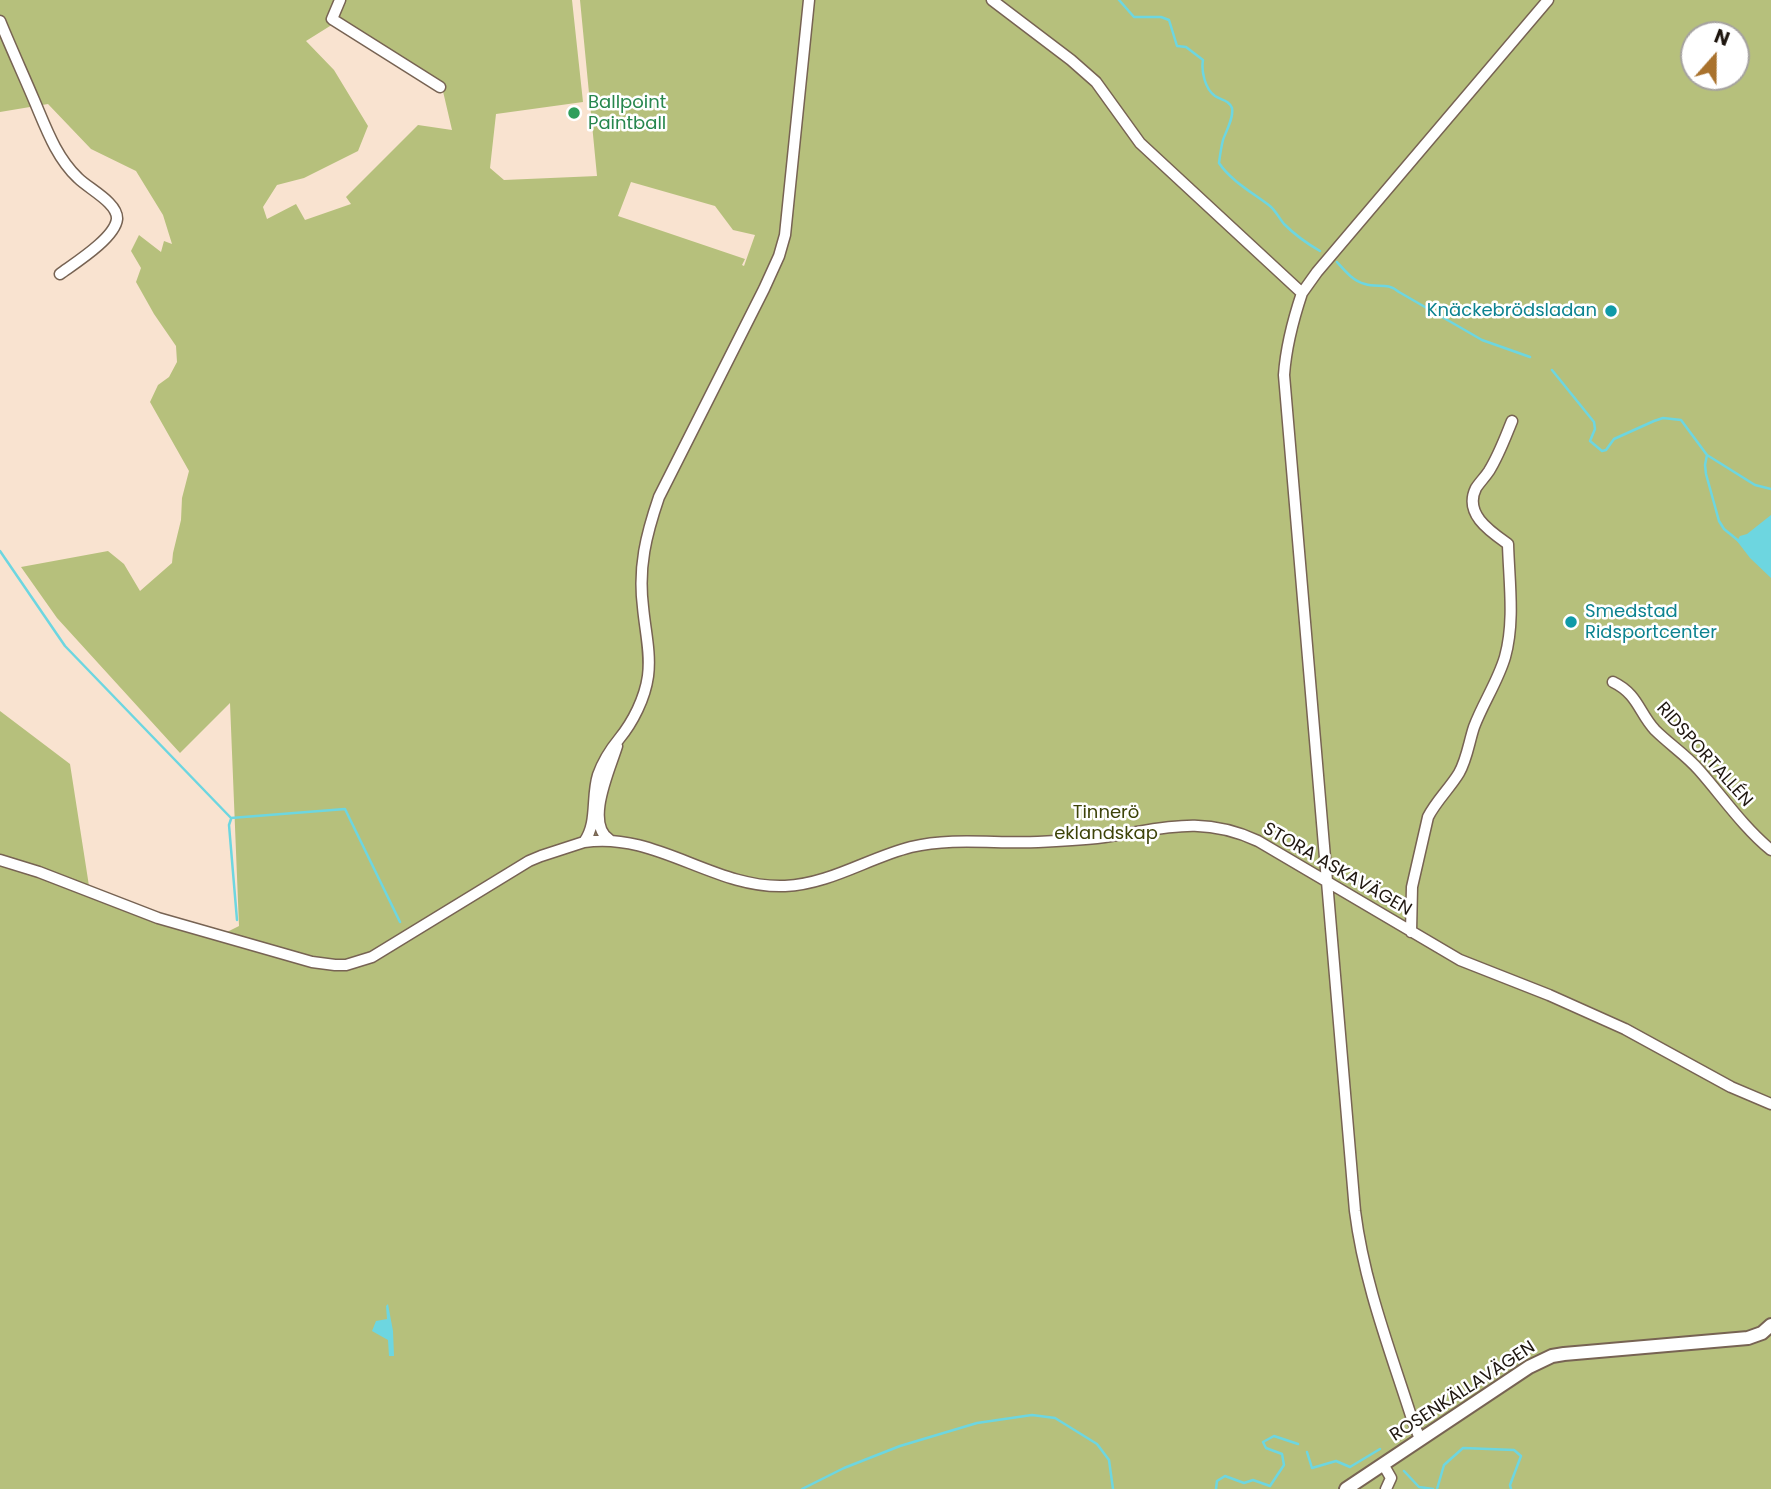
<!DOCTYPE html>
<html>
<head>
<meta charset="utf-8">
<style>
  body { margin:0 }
  #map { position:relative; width:1771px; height:1489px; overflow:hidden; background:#f9e3d0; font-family:Poppins,sans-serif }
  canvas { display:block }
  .north { position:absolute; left:1680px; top:21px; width:70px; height:70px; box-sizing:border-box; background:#fff; border:2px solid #a5a29f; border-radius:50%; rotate:21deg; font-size:19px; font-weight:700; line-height:28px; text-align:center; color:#1e160f }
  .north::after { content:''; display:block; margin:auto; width:24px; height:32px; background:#a9722d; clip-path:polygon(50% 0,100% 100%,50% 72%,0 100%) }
</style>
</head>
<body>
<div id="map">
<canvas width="1771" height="1489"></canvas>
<div class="north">N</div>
</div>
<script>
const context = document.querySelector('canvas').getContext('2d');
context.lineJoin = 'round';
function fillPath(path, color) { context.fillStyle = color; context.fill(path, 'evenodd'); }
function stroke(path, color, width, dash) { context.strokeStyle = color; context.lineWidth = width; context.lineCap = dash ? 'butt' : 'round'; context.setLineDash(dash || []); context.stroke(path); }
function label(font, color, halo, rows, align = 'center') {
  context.font = font + ' Poppins,sans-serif'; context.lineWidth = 5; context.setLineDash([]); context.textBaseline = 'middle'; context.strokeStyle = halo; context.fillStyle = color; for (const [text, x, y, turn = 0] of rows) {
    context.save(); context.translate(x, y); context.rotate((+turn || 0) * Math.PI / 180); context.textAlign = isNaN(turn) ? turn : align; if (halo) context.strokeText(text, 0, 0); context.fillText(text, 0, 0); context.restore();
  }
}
fillPath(new Path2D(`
  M0,0H572L583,102L496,114L490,168L504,180L597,176L580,0H1771V1489H0V711L70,764L89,886L66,882L219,936L239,926L230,703L180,753L57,618L21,567L108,551L124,564L140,591L172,563L173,553L181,520L182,498L189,471L150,402L158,385L169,377L177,362L176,346L154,314L136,282L141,268L131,251L139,235L161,252L164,241L172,244L163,215L136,171L91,149L48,104L0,112ZM338,21L442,87L452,130L418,125L346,197L351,204L305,220L296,204L267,219L263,207L277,185L304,178L358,151L368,126L334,70L306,41ZM1694,35H1736V77H1694ZM631,182L715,206L733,230L755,235L744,266L742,265L745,259L618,216Z`), '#b6c07c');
fillPath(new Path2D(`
  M1771,515V578L1750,558L1737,541L1740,536L1747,534Z
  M388,1304L393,1331L394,1356H389L388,1340L372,1331L376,1321L387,1319L386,1306Z`), '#6dd6e0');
stroke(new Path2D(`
  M1119,0L1134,17H1161L1169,20L1177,46L1186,47L1203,60C1201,71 1205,89 1215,96C1221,100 1229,100 1232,108C1234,118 1226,131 1223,140C1221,148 1220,155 1219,163C1231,181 1253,193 1270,206C1276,211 1279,218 1284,224C1295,235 1306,243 1320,251
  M1337,262C1345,271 1353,281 1365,284C1377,288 1388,282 1399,292L1482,340L1530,357
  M1552,370L1594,422L1595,429L1590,441L1602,451L1606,450L1614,439L1654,421L1663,418L1681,420L1707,455L1755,485L1771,489
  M1707,455L1705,465L1706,474L1719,521L1724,529L1740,542
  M0,551L65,646L231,818L345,809L400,922
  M231,819L229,825L237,920
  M1307,1452L1312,1468L1336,1461L1350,1467L1380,1449
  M1404,1471L1419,1487L1433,1489
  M802,1489L844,1468L900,1446L977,1423L1032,1415L1055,1418L1097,1444L1109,1460L1113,1489
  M1216,1489L1217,1481L1225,1476L1244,1483L1253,1480L1270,1486L1284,1465L1282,1454L1266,1448L1263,1442L1274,1436L1298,1444
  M1437,1489L1444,1465L1463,1448L1514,1450L1521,1456L1510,1485L1511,1489`), '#6dd6e0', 2.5);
const minor = new Path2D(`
  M340,0L332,19L440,87
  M992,0L1071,60L1096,82L1140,143L1302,293C1293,320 1286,346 1284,375L1355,1211C1364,1283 1390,1350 1412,1419L1420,1439
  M0,21C11,48 23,74 34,100C46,128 56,157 78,178C89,189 118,203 117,219C115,238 75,263 60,274
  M1302,293L1317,272L1548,0
  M1613,682C1638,694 1639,713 1655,730C1669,744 1686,755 1699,770C1722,796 1743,827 1771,850
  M610,840C584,824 610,769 617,746
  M584,842C656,831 714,889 785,886C830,884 868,858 911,847C953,837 996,844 1038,842C1058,841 1077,840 1097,838C1158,831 1197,813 1258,841L1460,960L1549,995L1625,1029L1731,1087L1771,1104
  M0,860L39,872L158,918L312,962L335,965H346L372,957L529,861L541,856L584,842C598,823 591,797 598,775C603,761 610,750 619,739C633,722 645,698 648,676C651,653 645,630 643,607C638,567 646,535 659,497L764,289L779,256L785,235L809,0
  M1411,932L1412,887L1428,817C1436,801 1450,788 1459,773C1467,759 1469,742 1474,727C1483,703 1498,681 1505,657C1515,621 1509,581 1508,544C1491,532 1463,514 1476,488C1480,482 1485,477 1489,471C1499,455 1505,438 1512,421
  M1383,1464L1391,1478L1386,1489`);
const tertiary = new Path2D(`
  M1346,1489L1529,1367L1552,1356L1564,1354L1748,1338L1762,1333L1771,1325`);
stroke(minor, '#776353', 13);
stroke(tertiary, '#776353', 16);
stroke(minor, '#fff', 10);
stroke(tertiary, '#fff', 12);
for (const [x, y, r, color] of [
  [574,113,7,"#2e9e5b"],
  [1611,311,7,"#0f9aa8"],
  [1571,622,7,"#0f9aa8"]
]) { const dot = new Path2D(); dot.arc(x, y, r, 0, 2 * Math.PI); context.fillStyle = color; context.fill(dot); stroke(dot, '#fff', 2.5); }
label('18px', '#27864d', '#fff', [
  ["Ballpoint",588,103],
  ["Paintball",588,124]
], 'left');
label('18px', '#0d838f', '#fff', [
  ["Knäckebrödsladan",1597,311],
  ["Smedstad",1585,612,"left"],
  ["Ridsportcenter",1585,633,"left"]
], 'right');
label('18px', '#1e160f', '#fff', [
  ["RIDSPORTALLÉN",1704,755,48],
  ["STORA ASKAVÄGEN",1337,870,30],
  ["ROSENKÄLLAVÄGEN",1463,1392,-33]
]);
label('18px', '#3d4308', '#fff', [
  ["Tinnerö",1106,813],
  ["eklandskap",1106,834]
]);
</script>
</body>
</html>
